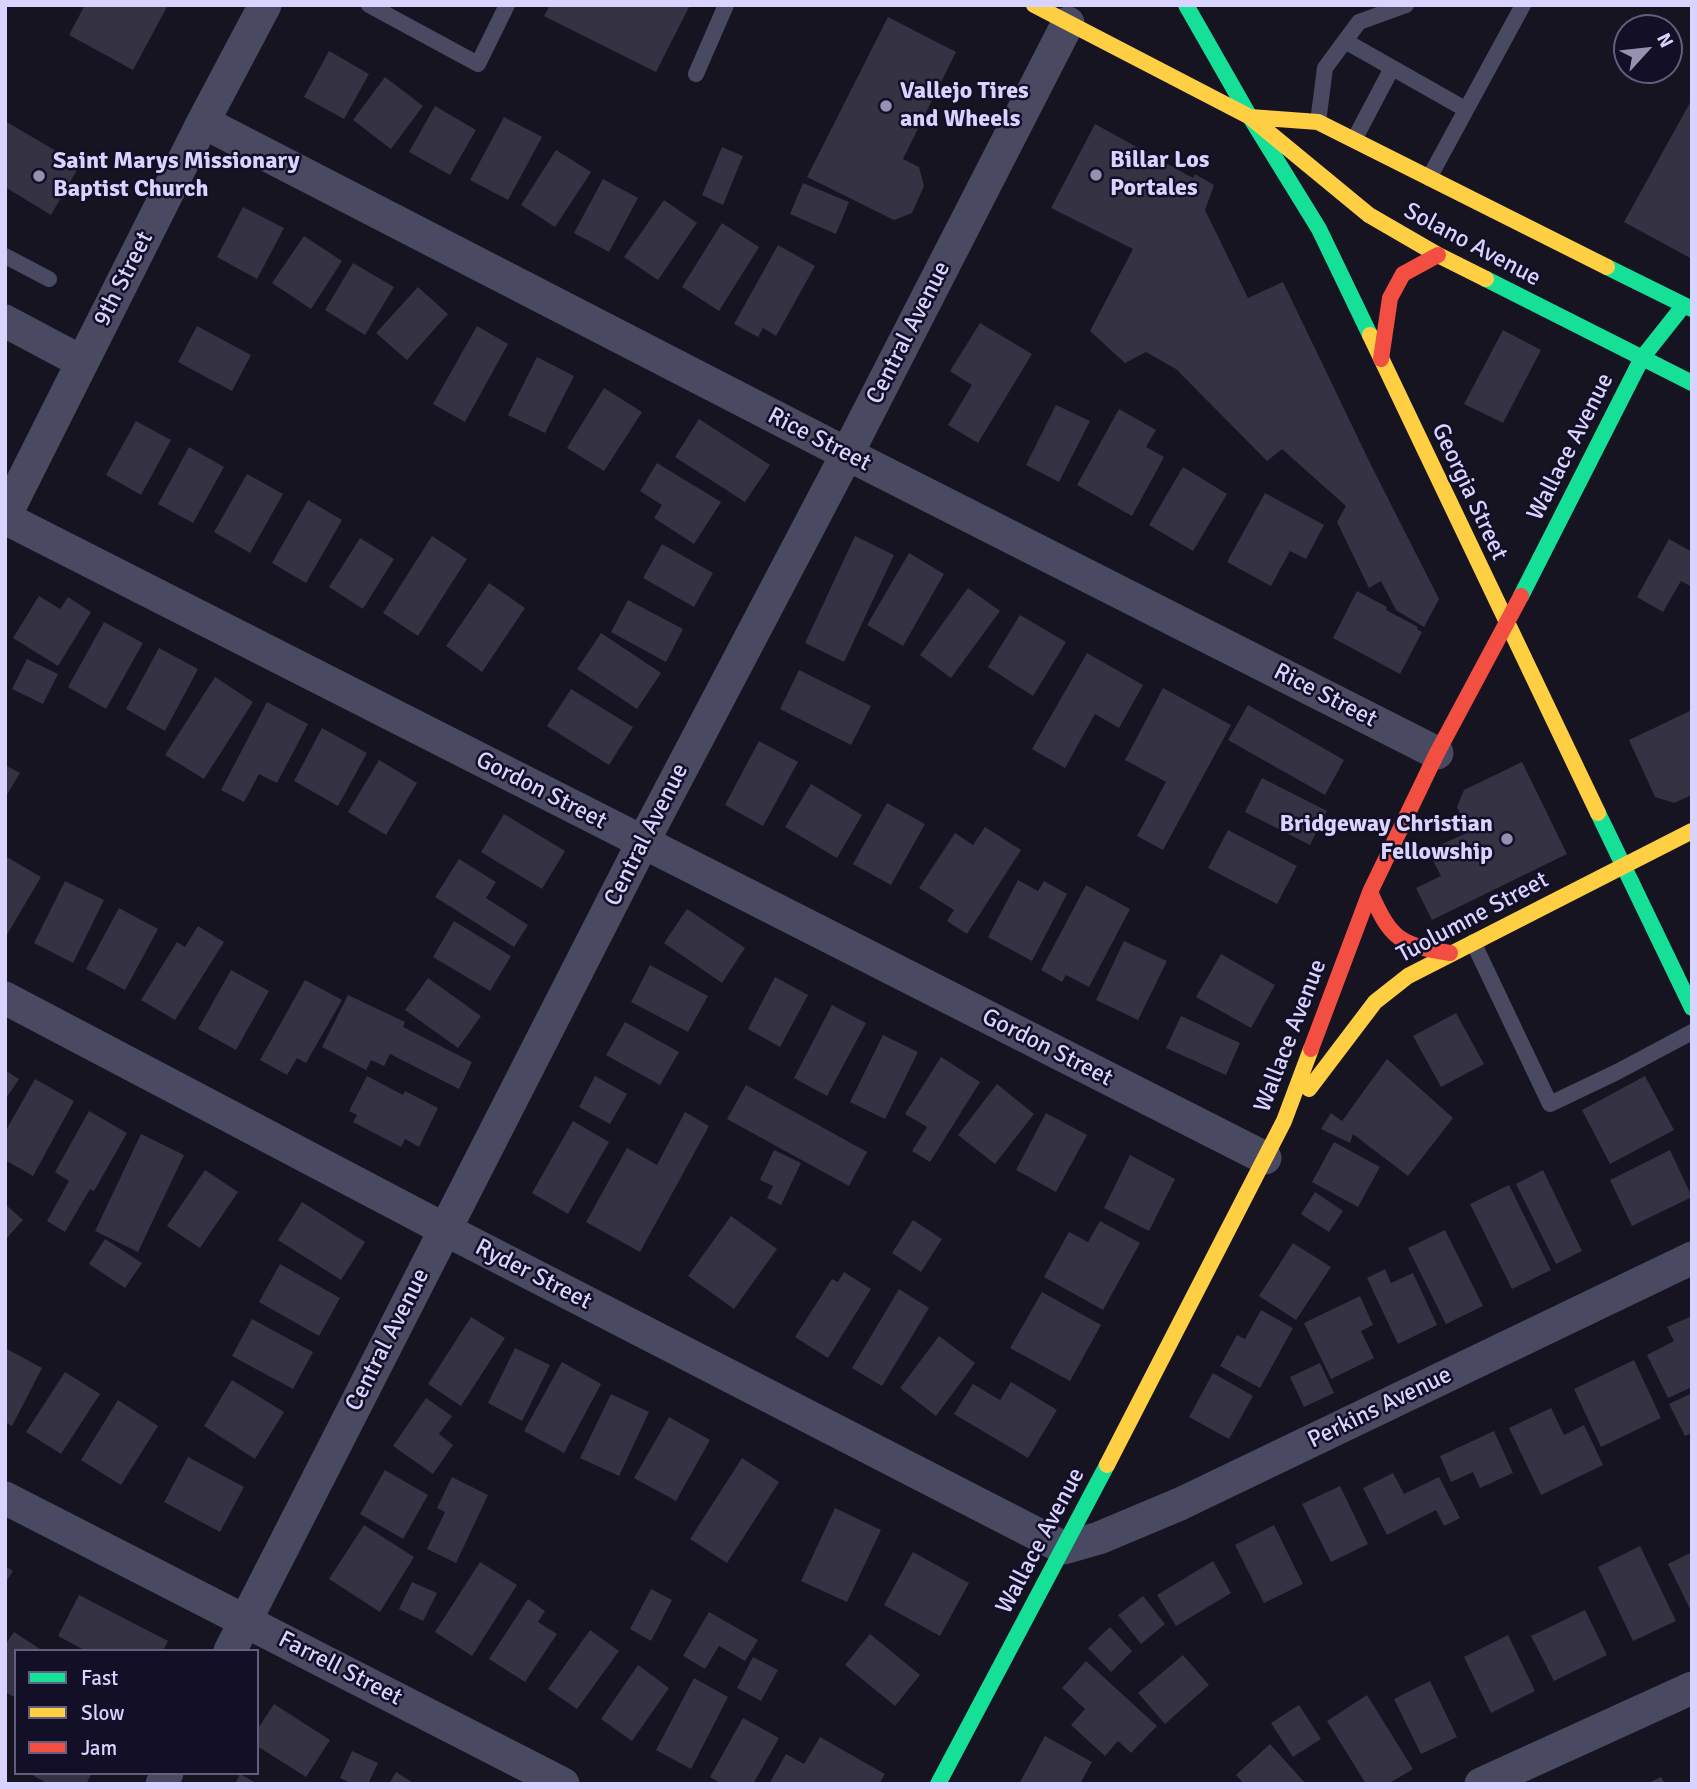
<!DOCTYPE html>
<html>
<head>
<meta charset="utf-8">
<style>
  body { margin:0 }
  #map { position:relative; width:1697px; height:1789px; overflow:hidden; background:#161421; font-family:Signika,sans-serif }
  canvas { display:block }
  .frame { position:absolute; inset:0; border:7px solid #d9d4ff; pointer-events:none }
  .legend { position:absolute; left:14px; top:1649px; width:245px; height:126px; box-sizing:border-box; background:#130f26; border:2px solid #625e7d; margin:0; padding:9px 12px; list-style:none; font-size:21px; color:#d9d4ff }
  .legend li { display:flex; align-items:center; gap:14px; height:35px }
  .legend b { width:35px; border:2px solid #625e7d }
  .north { position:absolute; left:1613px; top:14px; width:70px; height:70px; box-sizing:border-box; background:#130f26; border:2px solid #625e7d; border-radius:50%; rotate:63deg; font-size:19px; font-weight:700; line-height:28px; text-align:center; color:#d9d4ff }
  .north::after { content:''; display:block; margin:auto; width:24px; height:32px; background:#9591b1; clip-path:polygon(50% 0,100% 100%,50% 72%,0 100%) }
</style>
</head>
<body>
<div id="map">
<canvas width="1697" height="1789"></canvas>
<div class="frame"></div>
<ul class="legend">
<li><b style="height:9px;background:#16e098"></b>Fast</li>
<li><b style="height:9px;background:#ffcf43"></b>Slow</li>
<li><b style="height:9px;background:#f24e42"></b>Jam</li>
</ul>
<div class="north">N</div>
</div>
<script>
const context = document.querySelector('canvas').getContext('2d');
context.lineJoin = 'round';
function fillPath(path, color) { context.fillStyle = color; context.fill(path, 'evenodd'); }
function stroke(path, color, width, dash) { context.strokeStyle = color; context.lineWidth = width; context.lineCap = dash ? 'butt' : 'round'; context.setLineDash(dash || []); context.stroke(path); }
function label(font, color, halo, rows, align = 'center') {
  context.font = font + ' Signika,sans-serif'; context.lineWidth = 5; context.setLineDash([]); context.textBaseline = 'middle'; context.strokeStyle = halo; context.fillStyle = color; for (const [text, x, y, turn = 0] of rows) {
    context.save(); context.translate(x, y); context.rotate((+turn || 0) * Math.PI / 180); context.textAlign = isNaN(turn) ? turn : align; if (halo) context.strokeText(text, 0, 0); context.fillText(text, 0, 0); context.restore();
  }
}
fillPath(new Path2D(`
  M85,5H168L133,70L69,35Z
  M550,5H690L656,72L544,16Z
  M888,17L956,52L903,159L919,167L924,186L912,213L894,220L807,177Z
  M329,51L369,74L344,119L304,97Z
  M385,77L423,106L391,149L353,120Z
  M1692,99V259L1624,222Z
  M435,106L476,130L450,175L409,152Z
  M504,117L542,137L508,200L470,180Z
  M5,121L80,165L51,215L5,187Z
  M1095,124L1193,178L1195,174L1214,185L1205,210L1248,298L1283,282L1371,465L1439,599L1424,627L1396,610L1381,581L1369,588L1337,522L1346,506L1282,449L1267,461L1176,369L1146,352L1125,363L1090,331L1133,249L1051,208Z
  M722,147L743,156L723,205L702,195Z
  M556,150L591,172L555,227L521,205Z
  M603,179L638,198L609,252L574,233Z
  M803,183L849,202L836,234L790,214Z
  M664,200L697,223L658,280L624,257Z
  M243,207L284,228L257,279L217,257Z
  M722,223L759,247L719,311L682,287Z
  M304,236L342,261L311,309L272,283Z
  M778,245L815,266L776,336L763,328L758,337L734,324Z
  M353,263L394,287L365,335L325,310Z
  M418,287L448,314L407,360L376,333Z
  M980,323L1032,354L978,443L948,425L972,385L950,371Z
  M197,326L251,355L232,391L178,362Z
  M477,326L508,344L465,422L433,404Z
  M1503,330L1541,350L1503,423L1464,404Z
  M537,357L574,376L545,433L508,415Z
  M604,388L642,412L604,471L567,448Z
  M1056,405L1090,421L1059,482L1026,465Z
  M1119,409L1156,430L1146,447L1164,457L1132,516L1077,485Z
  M699,419L770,465L745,502L675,457Z
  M136,421L171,440L141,495L106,475Z
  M189,447L224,467L193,523L158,504Z
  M657,463L721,502L694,544L654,518L662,505L640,491Z
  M1183,467L1227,494L1193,551L1149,525Z
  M247,474L283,494L250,553L214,532Z
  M1265,493L1324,525L1306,559L1290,551L1271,586L1227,562Z
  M308,500L342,520L306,583L272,563Z
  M432,536L467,559L418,636L383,613Z
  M855,536L894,555L844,662L805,643Z
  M360,538L394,559L363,609L329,587Z
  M1669,539L1692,552V587L1681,581L1663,612L1637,597Z
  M662,544L713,573L694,607L643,578Z
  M909,553L944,574L903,646L867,625Z
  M489,583L525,608L482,672L446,646Z
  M968,588L1000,611L951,678L920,655Z
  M1357,591L1387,607L1386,610L1418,627L1417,629L1422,632L1400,674L1333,638Z
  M39,596L60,609L68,597L91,612L58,666L13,638Z
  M628,600L683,629L666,662L611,632Z
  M1020,615L1066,642L1033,696L988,667Z
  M104,622L143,643L106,709L68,687Z
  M601,633L661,673L637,709L577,669Z
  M159,648L198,669L165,731L126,709Z
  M1087,653L1143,685L1119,728L1095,714L1065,768L1032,749Z
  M27,659L58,674L43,704L12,689Z
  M799,670L871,706L851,745L780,709Z
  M215,677L253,702L204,779L165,755Z
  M1163,688L1231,725L1163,850L1137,836L1166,782L1125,760Z
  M571,689L633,727L609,765L547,726Z
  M267,702L308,724L277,783L259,774L244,802L221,790Z
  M1248,705L1344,760L1325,795L1228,740Z
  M1692,710V795L1674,803L1655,797L1629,740Z
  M322,728L367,753L338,806L294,781Z
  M759,741L798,762L763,826L725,805Z
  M379,760L417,783L386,835L348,812Z
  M1522,762L1567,854L1432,920L1416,888L1441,876L1431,857L1441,852L1440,845L1469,832L1457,807L1464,790Z
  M5,765L20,773L5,798Z
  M1262,778L1327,811L1310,845L1245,812Z
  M811,784L862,815L837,858L785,827Z
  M887,803L925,824L891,885L853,864Z
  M504,814L565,851L542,889L481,852Z
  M985,827L1021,850L967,934L947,921L954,910L919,888L955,833L973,845Z
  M1228,830L1297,866L1277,904L1208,868Z
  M5,856L41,877L5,938Z
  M459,859L496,882L486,898L528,925L514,947L435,897Z
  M1018,880L1038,891L1044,881L1067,894L1032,961L988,937Z
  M65,881L104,900L73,963L34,943Z
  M1086,885L1130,909L1089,987L1066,975L1062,982L1041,970Z
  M119,908L158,929L125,990L86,969Z
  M687,909L745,948L722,983L664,943Z
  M454,921L511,956L490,991L433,957Z
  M198,926L224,942L175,1020L141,1000L177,942L185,947Z
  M1124,941L1167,961L1138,1020L1096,1000Z
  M1221,954L1275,985L1251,1028L1196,997Z
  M650,965L708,996L688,1032L631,1002Z
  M231,970L269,991L236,1050L198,1029Z
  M775,977L808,995L780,1047L748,1029Z
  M428,978L481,1016L458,1048L405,1010Z
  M305,980L342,1000L306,1063L297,1058L287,1075L260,1060Z
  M348,995L405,1022L403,1027L472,1062L459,1089L390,1054L384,1066L371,1060L366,1070L322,1047Z
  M832,1005L866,1023L827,1096L794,1078Z
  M1456,1013L1484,1064L1441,1087L1413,1036Z
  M1181,1016L1240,1043L1226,1075L1166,1048Z
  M625,1022L679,1052L660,1085L606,1055Z
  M883,1035L918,1052L885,1119L850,1102Z
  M941,1057L980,1082L930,1162L912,1151L927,1127L905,1114Z
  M1387,1059L1453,1118L1408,1176L1353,1134L1350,1143L1321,1129L1331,1113L1342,1121Z
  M5,1070L19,1079L5,1100Z
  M367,1076L403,1095L405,1091L438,1108L419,1147L405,1139L401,1147L353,1122L357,1115L349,1111Z
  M595,1076L627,1094L610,1124L579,1107Z
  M1645,1076L1674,1130L1610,1164L1582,1110Z
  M35,1079L74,1101L33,1176L5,1160V1132Z
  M997,1084L1034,1114L995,1164L958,1135Z
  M746,1085L867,1152L849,1186L727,1119Z
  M89,1111L127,1133L94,1191L90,1189L65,1232L47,1221L69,1181L55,1172Z
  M685,1112L709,1126L640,1252L586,1222L627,1148L657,1165Z
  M1046,1113L1087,1135L1056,1192L1016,1170Z
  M573,1121L609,1142L568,1214L532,1193Z
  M141,1134L184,1155L138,1252L95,1231Z
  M1334,1142L1380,1167L1358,1207L1312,1182Z
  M774,1150L801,1163L781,1205L767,1198L773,1186L760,1180Z
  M1670,1150L1692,1197L1632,1226L1610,1180Z
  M1130,1155L1175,1179L1149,1231L1104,1208Z
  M205,1170L238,1192L200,1248L167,1226Z
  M1543,1170L1582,1251L1556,1264L1516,1184Z
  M1509,1185L1551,1270L1512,1289L1470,1204Z
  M1315,1192L1343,1211L1329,1232L1301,1214Z
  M302,1202L365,1242L341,1280L278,1240Z
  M5,1204L23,1220L5,1240Z
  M731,1216L777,1249L734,1309L688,1276Z
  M913,1220L942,1239L921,1272L892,1253Z
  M1100,1221L1140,1243L1103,1310L1044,1277L1069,1232L1088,1242Z
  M1445,1230L1483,1306L1446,1324L1408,1248Z
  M105,1239L142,1263L125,1288L89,1264Z
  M1293,1243L1331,1267L1296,1320L1259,1296Z
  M280,1264L340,1298L319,1336L259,1302Z
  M1385,1269L1391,1283L1413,1273L1437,1325L1398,1344L1367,1278Z
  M844,1272L871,1289L828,1358L795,1337L832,1279L838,1282Z
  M899,1289L929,1308L882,1386L852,1368Z
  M1042,1292L1101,1325L1070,1381L1010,1348Z
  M1360,1296L1373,1325L1361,1331L1374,1358L1331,1379L1304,1323Z
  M1261,1310L1293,1328L1260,1388L1220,1366L1237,1335L1245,1339Z
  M1692,1316V1387L1668,1398L1647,1355L1674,1341L1667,1327Z
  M471,1317L505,1338L461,1406L428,1384Z
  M252,1319L313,1352L293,1389L232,1356Z
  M939,1336L975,1363L936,1416L900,1388Z
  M5,1348L42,1368L12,1426L5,1422Z
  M515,1348L550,1365L522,1421L488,1403Z
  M1634,1360L1661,1418L1601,1447L1574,1389Z
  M562,1362L601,1384L564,1453L524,1431Z
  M1320,1363L1334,1393L1304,1407L1290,1377Z
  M65,1372L100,1394L61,1454L26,1432Z
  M1213,1373L1253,1396L1229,1439L1189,1417Z
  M232,1380L284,1412L255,1459L204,1426Z
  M1011,1382L1057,1410L1028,1458L954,1414L973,1384L1000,1400Z
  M1692,1393V1433L1685,1436L1669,1404Z
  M611,1394L649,1412L619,1476L580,1458Z
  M426,1398L452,1416L439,1434L453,1445L433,1474L393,1446Z
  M118,1400L158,1426L121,1485L81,1460Z
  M1551,1408L1564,1435L1584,1425L1603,1465L1541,1495L1509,1428Z
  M669,1417L710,1440L676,1501L634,1478Z
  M1494,1431L1513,1473L1480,1488L1473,1472L1451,1482L1440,1456Z
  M188,1457L244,1487L220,1532L164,1502Z
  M742,1458L779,1482L727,1563L690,1539Z
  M385,1470L428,1495L403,1539L360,1514Z
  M1393,1473L1404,1494L1439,1477L1460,1518L1444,1526L1436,1510L1387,1535L1363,1488Z
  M452,1477L488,1495L456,1563L427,1549L445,1512L437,1508Z
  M1340,1486L1368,1544L1331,1562L1302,1504Z
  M835,1508L881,1530L847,1602L801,1581Z
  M364,1525L414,1557L380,1612L329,1579Z
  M1274,1525L1303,1584L1264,1603L1235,1545Z
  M1640,1546L1676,1621L1633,1641L1598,1567Z
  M913,1552L969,1583L940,1636L884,1605Z
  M1692,1552V1613L1668,1564Z
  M1213,1561L1231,1593L1176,1626L1157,1595Z
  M480,1562L517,1585L472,1656L435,1632Z
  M5,1566L13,1571L5,1583Z
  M412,1582L437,1593L423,1621L399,1609Z
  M651,1589L672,1600L651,1641L630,1629Z
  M79,1595L168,1641L163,1651H86L58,1636Z
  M1143,1596L1165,1624L1141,1644L1118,1615Z
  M528,1599L545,1611L538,1622L557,1634L525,1682L489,1659Z
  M1585,1610L1607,1655L1554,1681L1531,1636Z
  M709,1612L758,1640L745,1661L719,1646L705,1669L683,1656Z
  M1110,1627L1132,1651L1111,1672L1088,1648Z
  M590,1630L619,1651L577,1709L548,1689Z
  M14,1632L43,1651H16V1698L5,1692V1645Z
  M870,1634L920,1675L895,1706L845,1665Z
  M1508,1635L1535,1691L1491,1713L1464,1657Z
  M1183,1655L1209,1685L1165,1724L1138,1693Z
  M753,1657L778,1670L761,1701L737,1688Z
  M1086,1661L1157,1726L1131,1753L1118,1741L1105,1756L1071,1725L1085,1709L1062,1688Z
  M638,1665L669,1688L632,1741L601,1719Z
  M694,1678L728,1697L691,1769L656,1750Z
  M1430,1681L1457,1737L1421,1754L1394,1699Z
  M1367,1695L1413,1769L1388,1784H1366L1327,1721Z
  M274,1704L330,1740L306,1777L257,1746V1730Z
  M1299,1705L1321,1739L1293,1757L1271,1723Z
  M743,1718L779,1738L753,1784H722L710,1777Z
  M1045,1736L1092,1762L1080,1784H1019Z
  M820,1737L885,1774L879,1784H769L786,1754L804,1764Z
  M1270,1744L1306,1784H1244L1236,1775Z
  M352,1751L378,1763L368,1784H352L340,1778Z
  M396,1772L415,1784H389Z
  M29,1773H92L86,1784H48Z
  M240,1774L258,1784H235Z
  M1661,1777L1665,1784H1646Z`), '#343243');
stroke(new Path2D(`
  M369,5L478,64L507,5
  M1345,41L1465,109
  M696,74L726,5
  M1318,122L1325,68L1359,22L1406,5
  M1354,140L1392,68
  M1429,178L1523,5
  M5,256L49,279
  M1473,942L1550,1104L1617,1072L1692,1032`), '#4a4962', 16);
stroke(new Path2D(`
  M203,122L847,454L1437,753
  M5,321L82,362
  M5,516L203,122L265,5
  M5,518L1265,1158
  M5,998L444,1229L1064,1548L1099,1538L1180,1504L1692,1258
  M5,1498L563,1784
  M230,1651L643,842L847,454L1068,23
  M162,1784L167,1773
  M1481,1784L1692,1688`), '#4a4962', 33);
stroke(new Path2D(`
  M1186,5L1250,117L1319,229L1370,335
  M1607,267L1692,309
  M1486,279L1692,383
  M1521,596L1642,358L1684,305
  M1598,813L1692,1008
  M938,1784L1107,1465`), '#16e098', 16);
stroke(new Path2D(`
  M1034,5L1250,117L1369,215L1438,255L1486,279
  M1250,117L1318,122L1607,267
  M1370,335L1598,813
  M1309,1089L1375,1002L1408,976L1692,831
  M1107,1465L1284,1121L1311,1049`), '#ffcf43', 16);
stroke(new Path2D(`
  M1381,359L1390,298L1403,274L1438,255
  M1370,892C1391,939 1399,945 1450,953
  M1311,1049L1370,892L1437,753L1521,596`), '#f24e42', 16);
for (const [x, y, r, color] of [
  [886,106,7,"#9591b1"],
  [1096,175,7,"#9591b1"],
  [39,176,7,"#9591b1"],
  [1507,839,7,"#9591b1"]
]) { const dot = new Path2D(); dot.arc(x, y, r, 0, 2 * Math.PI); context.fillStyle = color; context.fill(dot); stroke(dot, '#130f26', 2.5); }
label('bold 24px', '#d9d4ff', '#130f26', [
  ["Vallejo Tires",900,92],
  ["and Wheels",900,120],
  ["Billar Los",1110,161],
  ["Portales",1110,189],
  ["Saint Marys Missionary",53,162],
  ["Baptist Church",53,190],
  ["Bridgeway Christian",1493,825,"right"],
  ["Fellowship",1493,853,"right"]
], 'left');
label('24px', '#d9d4ff', '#130f26', [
  ["Solano Avenue",1472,245,28],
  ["9th Street",124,279,-63],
  ["Central Avenue",909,333,-63],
  ["Rice Street",819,440,27],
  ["Wallace Avenue",1571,447,-63],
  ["Georgia Street",1469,492,65],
  ["Rice Street",1325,696,27],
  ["Gordon Street",541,791,27],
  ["Central Avenue",647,835,-63],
  ["Tuolumne Street",1473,918,-28],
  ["Wallace Avenue",1291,1036,-69],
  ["Gordon Street",1047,1048,27],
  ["Ryder Street",533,1275,27],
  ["Central Avenue",388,1340,-63],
  ["Perkins Avenue",1380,1408,-26],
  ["Wallace Avenue",1041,1541,-62],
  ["Farrell Street",340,1669,27]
]);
</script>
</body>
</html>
